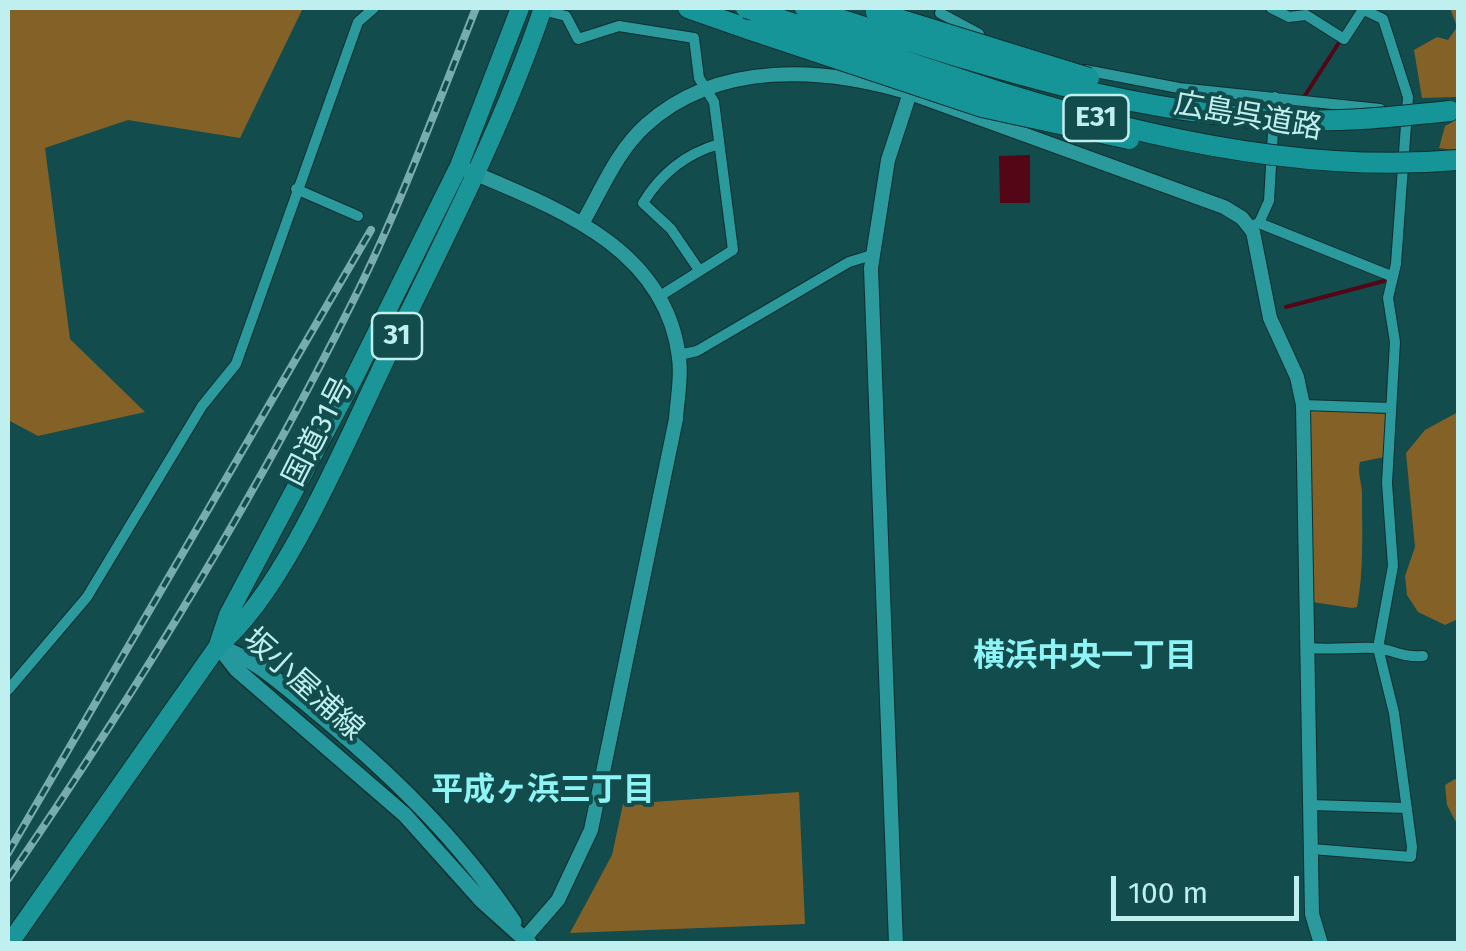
<!DOCTYPE html>
<html>
<head>
<meta charset="utf-8">
<style>
  body { margin:0 }
  #map { position:relative; width:1466px; height:951px; overflow:hidden; background:#124c4d; font-family:"Fira Sans",sans-serif }
  canvas { display:block }
  .frame { position:absolute; inset:0; border:10px solid #c0efef; pointer-events:none }
  .scale { position:absolute; left:1111px; top:876px; width:188px; height:45px; box-sizing:border-box; border:5px solid #c0efef; border-top:0; padding-left:12px; font-size:30px; line-height:35px; white-space:nowrap; color:#c0efef; -webkit-text-stroke:8px #124c4d; paint-order:stroke }
</style>
</head>
<body>
<div id="map">
<canvas width="1466" height="951"></canvas>
<div class="frame"></div>
<div class="scale">100 m</div>
</div>
<script>
const context = document.querySelector('canvas').getContext('2d');
context.lineJoin = 'round';
function fillPath(path, color) { context.fillStyle = color; context.fill(path, 'evenodd'); }
function stroke(path, color, width, dash) { context.strokeStyle = color; context.lineWidth = width; context.lineCap = dash ? 'butt' : 'round'; context.setLineDash(dash || []); context.stroke(path); }
function label(font, color, halo, rows, align = 'center') {
  context.font = font + ' "Fira Sans","Noto Sans JP",sans-serif'; context.lineWidth = 8; context.setLineDash([]); context.textBaseline = 'middle'; context.strokeStyle = halo; context.fillStyle = color; for (const [text, x, y, turn = 0] of rows) {
    context.save(); context.translate(x, y); context.rotate((+turn || 0) * Math.PI / 180); context.textAlign = isNaN(turn) ? turn : align; if (halo) context.strokeText(text, 0, 0); context.fillText(text, 0, 0); context.restore();
  }
}
fillPath(new Path2D(`
  M8,8H303L240,138L128,120L45,148L70,339L145,412L38,436L8,420Z
  M1450,8H1458V107L1456,97L1422,98L1414,50L1437,37L1448,40L1457,27Z
  M1458,119V151L1439,148L1445,126Z
  M1307,409L1387,414L1384,457L1360,462C1357,474 1362,482 1362,494C1362,530 1364,572 1357,607L1352,608L1312,602Z
  M1458,412V619L1445,625L1418,612L1407,595L1405,576L1415,547L1406,453L1425,430Z
  M1455,779L1458,781V826L1447,805L1445,785Z
  M799,792L805,924L570,933L612,855L623,804Z`), '#846126');
fillPath(new Path2D(`
  M1030,155V203H1000L999,156Z`), '#530616');
stroke(new Path2D(`
  M1304,97L1340,41
  M1286,307L1384,281`), '#530616', 4);
const minor = new Path2D(`
  M1271,8L1289,17L1306,15L1344,39L1364,8
  M542,10L566,16L578,39L619,26L694,38L699,78L714,102L733,250L660,296
  M940,13L979,34
  M1085,70L1179,88L1380,109
  M296,189L358,216
  M1259,223L1269,201L1275,97
  M1249,227L1259,223L1391,276
  M699,270L671,229L643,203C661,173 685,154 719,144
  M679,355L697,351L849,262L872,255
  M1303,405L1391,408
  M1309,648C1332,650 1353,647 1375,648C1392,649 1402,658 1423,656
  M8,690L87,597L202,406L236,364L358,22L374,8
  M1311,805L1407,808
  M1312,849L1411,857L1412,847L1394,713L1378,648L1393,566L1387,483L1395,342L1388,298L1396,264L1408,97L1383,19L1364,10`);
const tertiary = new Path2D(`
  M467,170C556,208 666,247 679,358C682,378 677,400 676,419L591,830L558,900L525,938
  M583,222C602,189 617,151 646,125C718,60 824,67 910,93L1224,207L1242,218L1253,232L1270,318L1297,377L1303,405L1312,914L1321,944
  M896,944L871,268L888,160L910,93`);
const secondary = new Path2D(`
  M218,646L236,669L405,815L482,901L530,944
  M220,647C255,659 280,683 309,706C387,770 458,838 514,922`);
const trunk = new Path2D(`
  M218,645L228,615L354,378L459,166L520,8
  M9,944L218,646C282,595 345,444 382,367C439,249 501,132 543,8`);
const motorway = new Path2D(`
  M688,8L751,30`);
stroke(minor, '#0d2f30', 12);
stroke(tertiary, '#0d2f30', 16);
stroke(secondary, '#0d2f30', 18);
stroke(trunk, '#0d2f30', 20);
stroke(motorway, '#0d2f30', 22);
stroke(minor, '#2b9a9d', 10);
stroke(tertiary, '#2b9a9d', 14);
stroke(secondary, '#24989c', 15);
stroke(trunk, '#1a9699', 18);
stroke(motorway, '#159598', 20);
const rail = new Path2D(`
  M8,853L371,230
  M8,879C134,695 254,501 353,301C399,209 438,103 476,8`);
stroke(rail, '#78acac', 8);
stroke(rail, '#124c4d', 4, [11]);
const motorwayBridge = new Path2D(`
  M746,8C974,82 1214,181 1458,160
  M805,8C964,59 1127,116 1297,120C1348,122 1399,116 1450,111
  M876,12L1089,78
  M751,30L982,107L1129,139`);
stroke(motorwayBridge, '#0d2f30', 22, []);
stroke(motorwayBridge, '#159598', 20);
for (const [x, y, w] of [
  [1096,118,65],
  [397,336,50]
]) { const box = new Path2D(); box.roundRect(x - w / 2, y - 23, w, 46, 8); context.fillStyle = '#124c4d'; context.fill(box); stroke(box, '#c0efef', 2.5); }
label('bold 28px', '#c0efef', null, [
  ["E31",1096,118],
  ["31",397,336]
]);
label('30px', '#c0efef', '#124c4d', [
  ["広島呉道路",1248,117,10],
  ["国道31号",319,432,-63],
  ["坂小屋浦線",303,685,42]
]);
label('bold 32px', '#8ef4f6', '#124c4d', [
  ["横浜中央一丁目",1085,657],
  ["平成ヶ浜三丁目",543,791]
]);
</script>
</body>
</html>
